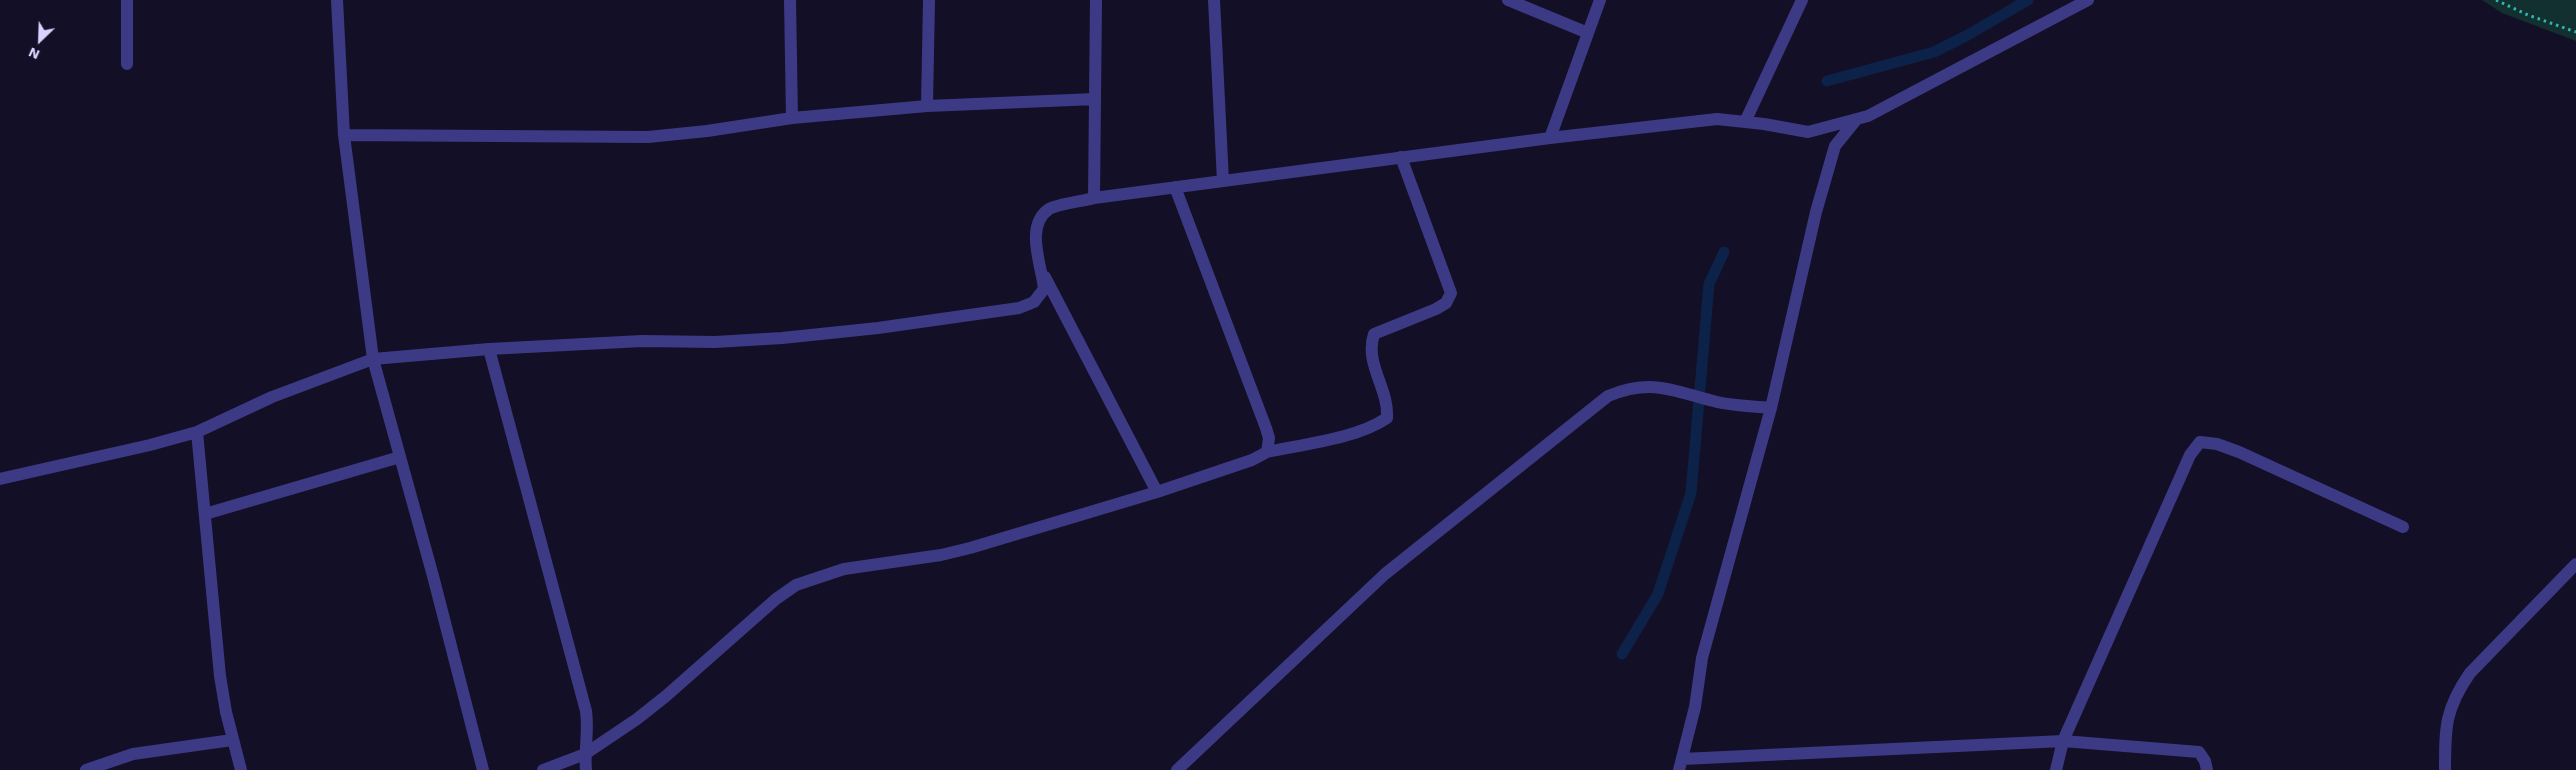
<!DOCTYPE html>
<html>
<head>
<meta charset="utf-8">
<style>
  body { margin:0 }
  #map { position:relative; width:2576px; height:770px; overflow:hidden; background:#130f26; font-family:"Work Sans",sans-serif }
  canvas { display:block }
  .north { position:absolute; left:15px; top:15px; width:50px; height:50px; -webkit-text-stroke:4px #130f26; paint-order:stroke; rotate:204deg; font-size:14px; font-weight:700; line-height:20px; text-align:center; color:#d9d4ff }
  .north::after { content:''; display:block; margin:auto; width:18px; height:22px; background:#d9d4ff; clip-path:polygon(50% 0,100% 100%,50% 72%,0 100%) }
</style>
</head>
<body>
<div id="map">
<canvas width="2576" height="770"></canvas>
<div class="north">N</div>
</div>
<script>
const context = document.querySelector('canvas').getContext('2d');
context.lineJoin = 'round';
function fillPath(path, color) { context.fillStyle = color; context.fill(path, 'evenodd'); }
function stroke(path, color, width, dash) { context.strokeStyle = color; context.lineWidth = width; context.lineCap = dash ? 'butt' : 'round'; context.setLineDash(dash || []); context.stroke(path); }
fillPath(new Path2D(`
  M2482,0H2576V41L2502,13Z`), '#12302f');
stroke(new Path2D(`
  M1827,81L1934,52L1966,36L2028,0
  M1622,654L1658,594L1691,493L1709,284L1724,252`), '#0c2248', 11);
stroke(new Path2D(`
  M2496,0L2528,15L2576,32`), '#2fb8b0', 3, [2.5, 4]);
stroke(new Path2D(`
  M127,0V64
  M337,0L344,135L373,359L433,576L483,770
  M790,0L792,118
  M1214,0L1223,181
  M1508,0L1588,33
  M927,106L929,0
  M1745,122L1802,0
  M344,135L648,137L707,131L792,118L927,106L1095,99
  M1550,138L1600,0
  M1094,198L1096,0
  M1045,277L1157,492
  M489,349L586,711C589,731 584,750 586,770
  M197,432L220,676L226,712L241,770
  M1267,452C1304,444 1356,439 1387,418C1389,388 1364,364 1374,334L1436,309L1446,303L1451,293L1401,157
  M0,479L150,445L197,432L272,397L373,359L489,349L642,341L715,342L782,338L878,328L1019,308L1034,302L1044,289C1042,266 1024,226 1049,209C1057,204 1084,201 1094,198L1550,138L1717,119L1764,124L1808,132L1868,116L2088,0
  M205,514L400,457
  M1682,759L2063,741L2056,770
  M86,770L133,754L232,740
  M543,770L585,754L637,719L666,696L776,599L796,585L844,569L941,555L970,548L1157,492L1252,460L1267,452L1269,438L1266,428L1175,187
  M1177,770L1385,574L1608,396C1653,378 1673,391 1717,402C1734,406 1753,406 1771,408L1816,212L1835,146L1856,120
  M1679,770L1695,707L1702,658L1771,408
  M2207,770L2205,761L2199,752L2063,741L2190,455L2200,442L2217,444L2239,452L2403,527
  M2445,770C2445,727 2445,709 2470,673L2576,564`), '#3d3a85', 12);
</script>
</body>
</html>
